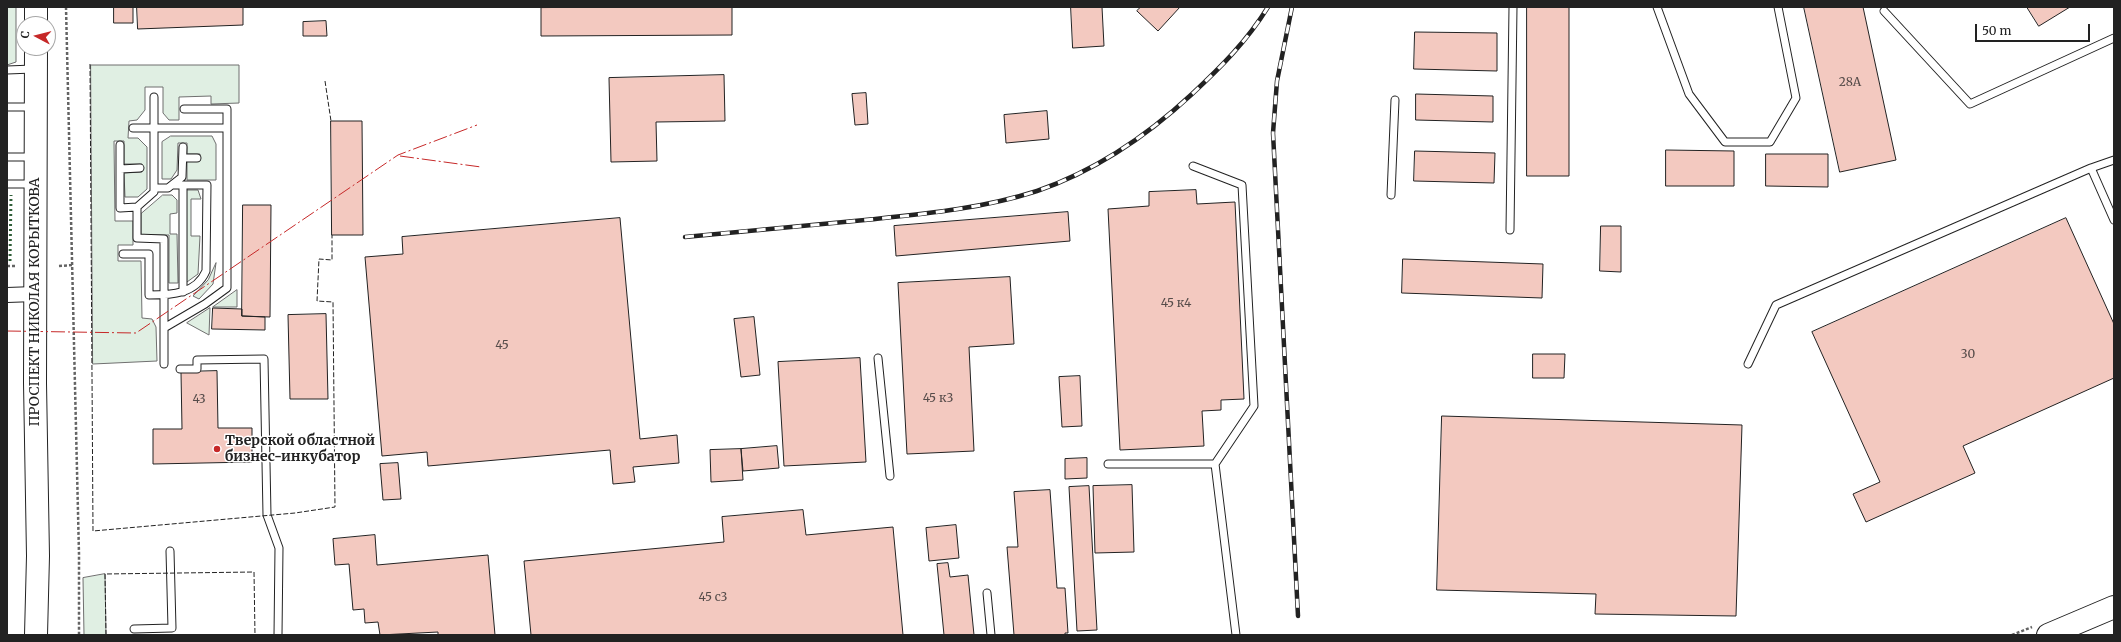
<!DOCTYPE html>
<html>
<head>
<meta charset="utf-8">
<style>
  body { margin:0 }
  #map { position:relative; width:2121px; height:642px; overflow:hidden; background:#fff; font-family:Merriweather,serif }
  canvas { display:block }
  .frame { position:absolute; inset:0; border:8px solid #222; pointer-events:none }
  .north { position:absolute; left:16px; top:16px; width:40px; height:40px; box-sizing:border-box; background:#fff; border:1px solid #a7a7a7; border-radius:50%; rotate:277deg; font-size:11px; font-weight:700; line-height:16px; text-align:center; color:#222 }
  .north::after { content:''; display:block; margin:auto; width:14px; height:18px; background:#c62828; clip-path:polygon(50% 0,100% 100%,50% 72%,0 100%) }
  .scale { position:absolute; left:1975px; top:24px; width:115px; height:18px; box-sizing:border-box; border:2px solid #222; border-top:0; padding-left:5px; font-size:12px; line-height:14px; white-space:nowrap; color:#222; -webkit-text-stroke:3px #fff; paint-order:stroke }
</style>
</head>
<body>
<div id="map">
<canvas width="2121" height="642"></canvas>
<div class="frame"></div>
<div class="north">С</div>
<div class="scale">50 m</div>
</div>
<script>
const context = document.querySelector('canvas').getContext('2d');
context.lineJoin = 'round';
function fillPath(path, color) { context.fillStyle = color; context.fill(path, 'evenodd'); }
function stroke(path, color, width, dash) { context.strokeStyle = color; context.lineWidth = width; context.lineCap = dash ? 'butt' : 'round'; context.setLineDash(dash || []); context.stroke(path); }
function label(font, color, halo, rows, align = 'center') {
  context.font = font + ' Merriweather,serif'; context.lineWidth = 3; context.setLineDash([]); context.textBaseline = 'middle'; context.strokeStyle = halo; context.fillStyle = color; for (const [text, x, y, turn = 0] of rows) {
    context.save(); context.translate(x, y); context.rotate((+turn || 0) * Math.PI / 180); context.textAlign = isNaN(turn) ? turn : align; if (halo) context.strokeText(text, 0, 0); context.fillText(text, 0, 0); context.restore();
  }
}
const green = new Path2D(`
  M7,7H16V62L7,65Z
  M91,65H239V103L211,104V96L179,97V120H169L163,113V87H145V110L137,120L129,121L128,138H138L147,147V189L138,197H125L124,173L142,172V164H124V141H114L115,221H133V245H118V261H141L142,318L152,319L156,327L157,361L93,364Z
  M171,136H212L216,144V180H187V161H200V154H187V143H178L177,170L171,179H162V142Z
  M187,190H198L201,199H191V236H200L198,274L187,282Z
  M163,195H172L177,200V213L170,214V234H177L178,283H169V235H141V214Z
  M216,263L213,284L199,299L193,296L208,280Z
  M237,290V307H213Z
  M210,308L209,335L187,323Z
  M105,574L106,635H84L83,578Z`);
fillPath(green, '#e0efe3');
stroke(green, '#6f6f6f', 1);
const building = new Path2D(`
  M114,7H133V23H114Z
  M137,7H243V25L138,29Z
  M611,7H732V35L541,36V8Z
  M1071,7H1102L1104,46L1073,48Z
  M1141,7H1180L1158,31L1137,11Z
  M1527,7H1569V176H1527Z
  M1804,7H1863L1896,160L1840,172Z
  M2027,7H2070L2039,26Z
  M326,21L327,36H303V22Z
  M1415,32L1497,33V71L1414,69Z
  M724,75L725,121L656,122L657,161L611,162L609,78Z
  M866,93L868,124L855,125L852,94Z
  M1416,94L1493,96V122L1416,120Z
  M1047,111L1049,139L1006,143L1004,115Z
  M331,121H362L363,235H332Z
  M1666,150L1734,151V186H1666Z
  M1415,151L1495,153L1494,183L1414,181Z
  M1766,154H1828V187L1766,186Z
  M1196,190L1197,204L1235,202L1244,399L1221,400V410L1202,411L1204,446L1120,450L1108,209L1149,206V192Z
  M243,205H271L270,317L242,316Z
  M1068,212L1070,241L896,256L894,226Z
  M620,218L640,439L677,435L679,463L633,467L635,482L613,484L610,450L428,466L427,452L382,456L365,257L403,254L402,237Z
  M2066,218L2114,324V378L1963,446L1975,473L1866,522L1853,494L1880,482L1812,332Z
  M1601,226H1621V272L1600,271Z
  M1403,259L1543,264L1542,298L1402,293Z
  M1010,277L1014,344L969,347L974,451L907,454L898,283Z
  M213,308L242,309V316L265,317V330L212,329Z
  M326,314L328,399H290L288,315Z
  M754,317L760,375L741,377L734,319Z
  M1533,354H1565L1564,378H1533Z
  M860,358L866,462L784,466L778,362Z
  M217,371L218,428H252V462L153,464V429H182L181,372Z
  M1080,376L1082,426L1062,427L1059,377Z
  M1442,416L1742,425L1736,616L1595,614L1596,594L1437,590Z
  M777,446L779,468L743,471L741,449Z
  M741,449L743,480L711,482L710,450Z
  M1087,458V478L1065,479V459Z
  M398,463L401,499L383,500L380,464Z
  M1132,485L1134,552L1095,553L1093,486Z
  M1089,486L1097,630L1077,631L1069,487Z
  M1050,490L1057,588H1065L1068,633H1065V635H1014L1007,547H1018L1014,492Z
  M803,510L806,535L893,527L903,635H531L524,561L724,542L722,517Z
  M956,525L959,558L929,561L926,528Z
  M375,535L377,565L488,555L495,635H438V632L380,635L378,622L365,623L364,609L353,610L349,564L335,565L333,539Z
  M948,563L950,577L968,575L974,635H944L937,564Z`);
fillPath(building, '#f3c9c0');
stroke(building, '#222', 1);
const service = new Path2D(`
  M1657,7L1689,94L1725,142H1770L1796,98L1778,7
  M1884,11L1970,104L2114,38
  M7,70L33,69
  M7,107H33
  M184,109H227V128
  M120,145V208L137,207V238L164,239V328L205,304L227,288V128H133
  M7,157H33
  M183,158H197
  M1193,166L1242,185L1254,406L1215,464
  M2091,168L2114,160
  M120,169L140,168
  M7,184H33
  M154,188H168L182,177L183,147
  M1391,195L1395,100
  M137,207L154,192V97
  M1510,230L1513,7
  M123,254H149V295C172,295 196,294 206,271L207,185H172
  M183,292V185
  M878,358L890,476
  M164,364V328
  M1748,364L1776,305L2091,168L2114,220
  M180,369H197V360L264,359L267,515L279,548L278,635
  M1108,464H1215L1236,635
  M987,593L991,635
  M134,629L172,628L170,551`);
const minor = new Path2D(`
  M7,295L35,294`);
const primary = new Path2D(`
  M36,24V7
  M36,48L35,383L38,556L36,635`);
const trunk = new Path2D(`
  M2048,635L2114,607`);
stroke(service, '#222', 9);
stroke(minor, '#222', 16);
stroke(primary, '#222', 24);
stroke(trunk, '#222', 24);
stroke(new Path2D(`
  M66,7L79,554V635
  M7,266H16
  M59,266L73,265
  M2012,635L2032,627`), '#646464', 2.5, [3, 2]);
stroke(service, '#fff', 7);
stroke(minor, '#fff', 14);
stroke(primary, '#fff', 22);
stroke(trunk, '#fff', 22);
const rail = new Path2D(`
  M1292,7L1277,81L1273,133L1298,616
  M685,237C745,231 805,226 865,220C923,214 981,209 1037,191C1095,171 1148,135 1192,94C1221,67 1247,41 1268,7`);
stroke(rail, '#222', 4.5);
stroke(rail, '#fff', 3, [9]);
stroke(new Path2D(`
  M10,261L11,195`), '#2f5e38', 3, [2, 3]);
stroke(new Path2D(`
  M90,64L93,531L295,513L335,507L333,302L317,301L319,259L332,260V235
  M325,81L331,121
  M106,635L105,574L254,572L255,635`), '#222', 1, [5, 2]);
stroke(new Path2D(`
  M400,156L481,167
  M7,331L136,333L398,155L477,125`), '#c62828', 1, [14, 3, 2, 3]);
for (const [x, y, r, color] of [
  [217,449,4,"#c62828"]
]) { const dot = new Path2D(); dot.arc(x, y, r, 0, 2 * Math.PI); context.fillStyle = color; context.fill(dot); stroke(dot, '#fff', 1.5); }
label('12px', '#564c4a', null, [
  ["28А",1850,83],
  ["45 к4",1176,304],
  ["45",502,346],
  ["30",1968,355],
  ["45 к3",938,399],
  ["43",199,400],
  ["45 с3",713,598]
]);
label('14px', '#222', '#fff', [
  ["ПРОСПЕКТ НИКОЛАЯ КОРЫТКОВА",35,302,-90]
]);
label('bold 14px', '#222', '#fff', [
  ["Тверской областной",225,441],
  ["бизнес-инкубатор",225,457]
], 'left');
</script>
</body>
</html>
